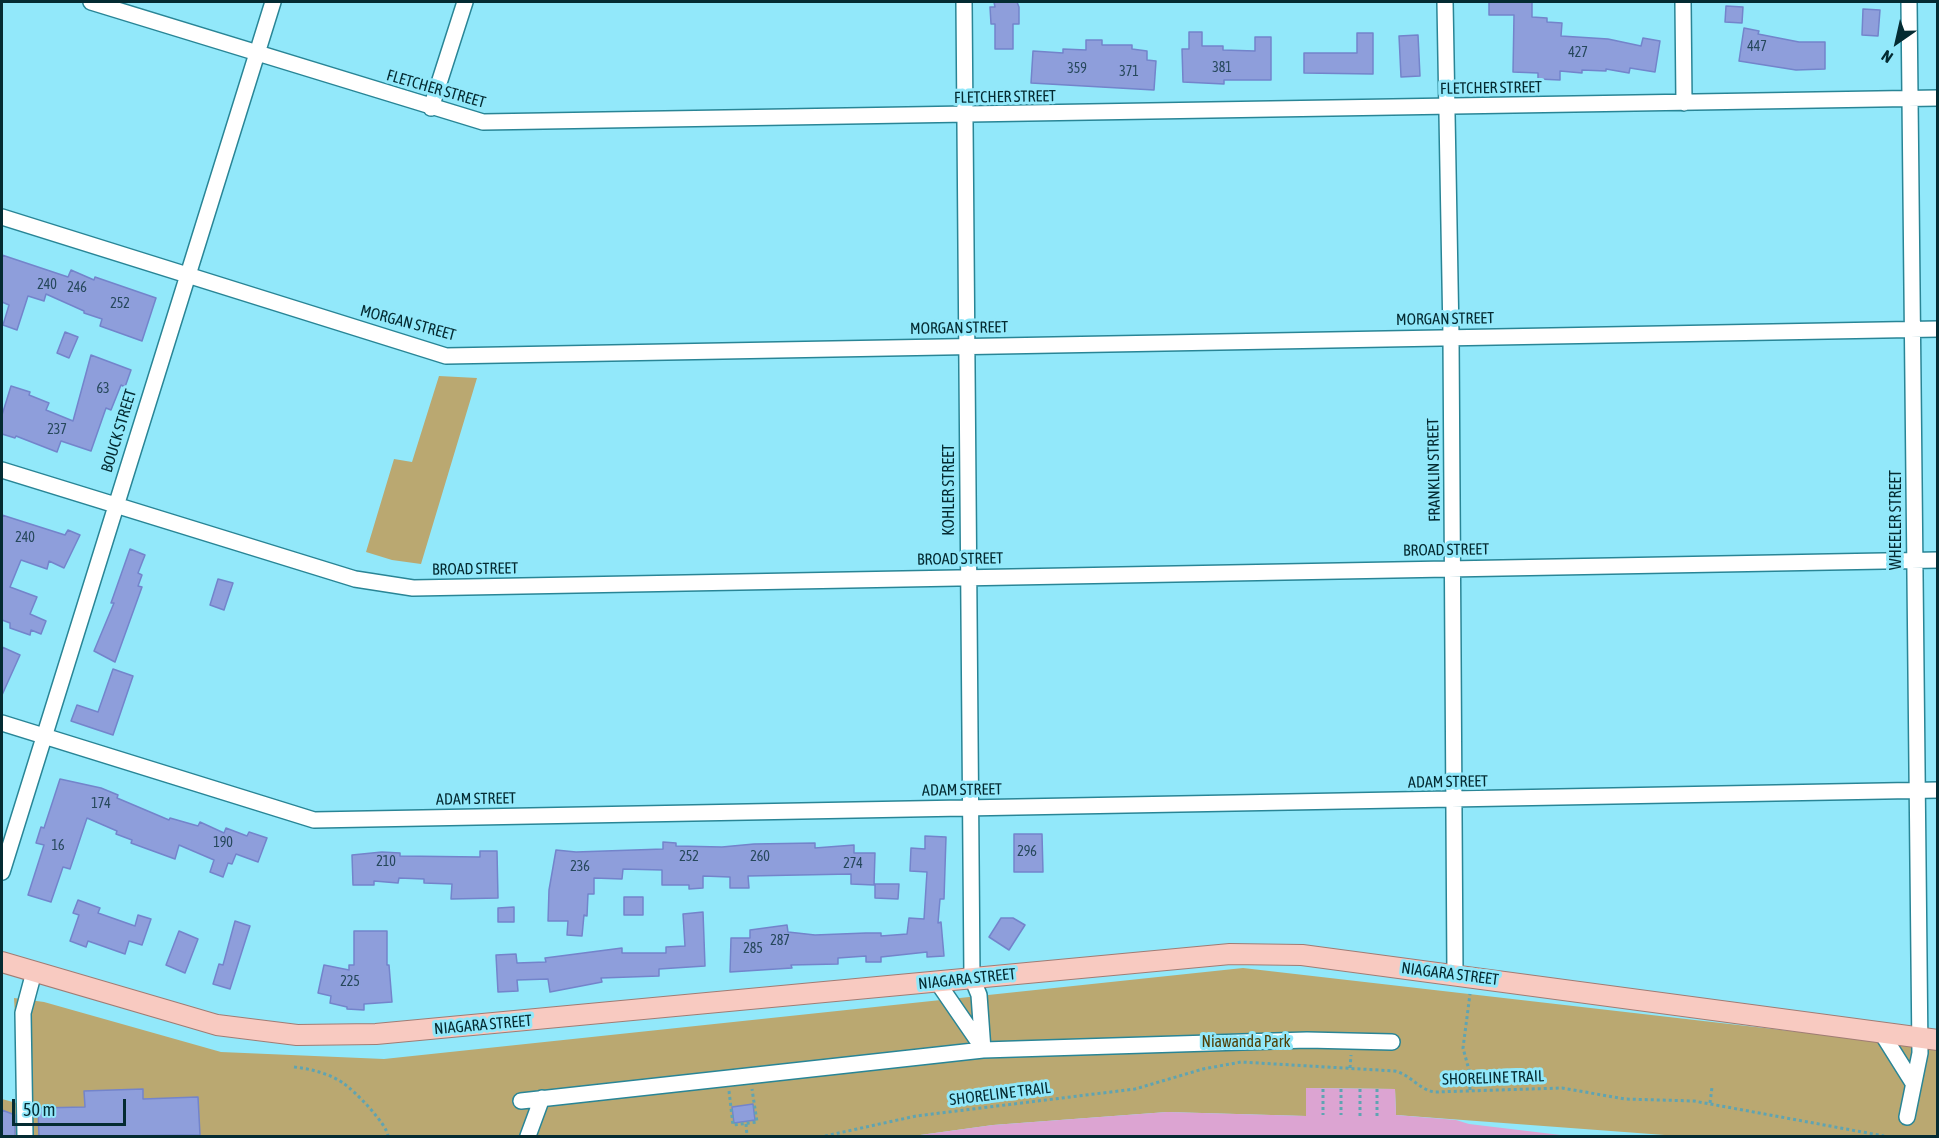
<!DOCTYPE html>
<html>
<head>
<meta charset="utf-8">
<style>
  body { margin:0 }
  #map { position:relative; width:1939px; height:1138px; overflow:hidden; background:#92e8fa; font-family:"Asap Condensed",sans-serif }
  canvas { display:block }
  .frame { position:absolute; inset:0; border:3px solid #042b32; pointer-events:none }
  .north { position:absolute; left:1867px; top:12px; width:60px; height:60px; -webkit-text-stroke:4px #92e8fa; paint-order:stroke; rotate:214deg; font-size:16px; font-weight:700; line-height:24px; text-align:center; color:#042b32 }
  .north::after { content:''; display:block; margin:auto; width:21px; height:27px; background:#042b32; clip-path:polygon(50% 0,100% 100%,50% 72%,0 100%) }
  .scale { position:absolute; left:12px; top:1099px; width:114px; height:27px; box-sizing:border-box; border:3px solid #042b32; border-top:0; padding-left:8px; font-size:18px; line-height:21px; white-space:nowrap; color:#042b32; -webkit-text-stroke:4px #92e8fa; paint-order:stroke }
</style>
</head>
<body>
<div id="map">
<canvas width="1939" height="1138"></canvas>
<div class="frame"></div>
<div class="north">N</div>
<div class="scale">50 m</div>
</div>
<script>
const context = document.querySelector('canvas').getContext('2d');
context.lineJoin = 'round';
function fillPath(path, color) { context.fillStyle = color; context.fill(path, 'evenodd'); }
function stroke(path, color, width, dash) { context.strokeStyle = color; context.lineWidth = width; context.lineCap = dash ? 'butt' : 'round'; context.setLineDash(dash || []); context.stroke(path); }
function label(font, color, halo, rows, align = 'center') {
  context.font = font + ' "Asap Condensed",sans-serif'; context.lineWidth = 6; context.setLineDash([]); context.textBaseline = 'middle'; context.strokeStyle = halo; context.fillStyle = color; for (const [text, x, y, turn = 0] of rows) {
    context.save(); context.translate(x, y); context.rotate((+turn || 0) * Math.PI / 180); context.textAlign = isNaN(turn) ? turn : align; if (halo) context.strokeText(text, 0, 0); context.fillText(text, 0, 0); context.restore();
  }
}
fillPath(new Path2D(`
  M439,376L477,378L421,564L392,560L366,552L394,459L412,462Z
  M1243,968L1938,1048L1937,1136H1678L1396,1115L1395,1089L1306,1088V1116L1167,1112L993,1125L913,1136H2V1099L20,1104L14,998L44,1002L221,1052L384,1059Z`), '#baa871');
fillPath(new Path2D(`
  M1306,1088L1395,1089L1396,1115L1456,1120L1469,1124L1569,1136H913L993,1125L1167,1112L1306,1116Z`), '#dca4d2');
const building = new Path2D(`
  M994,2H1017L1019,7V24H1013V49H995V24H991L990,7H995Z
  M1489,2H1532V17L1547,18V22L1562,23L1561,36L1608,39L1641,46L1643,38L1660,41L1655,72L1630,68L1629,73L1606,69V71L1582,70V73L1560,71V80L1538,79V73L1513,72L1514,15H1489Z
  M1726,6L1743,7L1742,23L1725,22Z
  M1863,9L1880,10L1878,36L1862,35Z
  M1744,28L1759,31L1758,34L1799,42H1825V69L1796,70L1739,61Z
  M1189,32H1202V46H1223V50L1255,51V37H1271V80H1224V84L1183,82L1182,49H1189Z
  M1357,33H1373V74L1304,73V53H1357Z
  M1418,35L1420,76L1401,77L1399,36Z
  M1086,40H1102V45H1132V49L1147,51V60L1156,61L1154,90L1031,83L1033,51L1063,53V49L1086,50Z
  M2,255L68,277L71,270L94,280L95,277L156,298L142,341L100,326L102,319L84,313V311L46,294L44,301L28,296L17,330L3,325L9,305L2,302Z
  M65,332L78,337L69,358L57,353Z
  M91,355L131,370L125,387L121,385L111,410L106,408L91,451L61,441L57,452L16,436L15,438L2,434V415L11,386L30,392L29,395L49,403L46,410L73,421Z
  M2,515L65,535L68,530L80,535L64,568L49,561L47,569L21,560L10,587L37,597L30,614L46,621L41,634L31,630L30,635L10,628V623L2,620Z
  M130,549L145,555L138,573L142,575L138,586L142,587L115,662L94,651L114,603H111Z
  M218,579L233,583L224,610L210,605Z
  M2,647L20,655L2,695Z
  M113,669L133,676L113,735L71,721L77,705L98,712Z
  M60,779L101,788L118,795L117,798L169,820L170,818L198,826L200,822L224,833L226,828L247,836L249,832L267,838L258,862L236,854L232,864L228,863L223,877L210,872L214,860L179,845L175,859L131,843L132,840L116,834L117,831L87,818L70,869L63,867L51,902L28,895L44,845L36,843L41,827L44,828Z
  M1014,834H1042L1043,872H1014Z
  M925,836L946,837L944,899H940L938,923L941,922L944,956L927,957V952L881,957V962H866V956L838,958V964L791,965L792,968L730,972L731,938H750V930L787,925L788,932L815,935L866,933H881V936L907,934L909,918L924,919L927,872L910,871L911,848L925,849Z
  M663,842L676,843V846L722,847L754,844L815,843V848L854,845V853H875L874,885L851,884V874L748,876L749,888H730V877L703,876V888L689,889V885H662V870L623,869L622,879L594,878V894H588L587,916L584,915L582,936L567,935L568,921H548L549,890L556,850L576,852L663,849Z
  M480,851H497L498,898L451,899L452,884L424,883V879L399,878L398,883L374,881V885H353L352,855L382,852L400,853V856L480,857Z
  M875,884H899L898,899L875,898Z
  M624,897H643V915H624Z
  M78,900L100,908L98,913L135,926L138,915L151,919L142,945L129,941L125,954L88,941L86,947L70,941L79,915L73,913Z
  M514,907V922H498V908Z
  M703,912L705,966L659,969V976L601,978L602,982L550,992L548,979L517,980L518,991L498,992L496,955L516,954L517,963L546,962L545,958L622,948V953H666V947L685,946L683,914Z
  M1001,918H1013L1025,925L1009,950L989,937Z
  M235,921L250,926L230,989L213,984L219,964L223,965Z
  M179,931L198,939L185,973L166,965Z
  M354,931H387V965H389L392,1002L364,1004V1010L347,1009V1007L330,1003L331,996L318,993L324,965L349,970V965H354Z
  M143,1089V1099L198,1097L200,1135L39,1137L38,1108L85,1107L84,1091Z
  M753,1104L755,1120L734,1123L732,1107Z
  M2,1110L15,1115V1137H2Z`);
fillPath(building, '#8e9edb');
stroke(building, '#7384cb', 1.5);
const minor = new Path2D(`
  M91,2L483,122L1938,98
  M964,2L972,978L979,995L983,1050
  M1445,2L1451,337L1455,975
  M1683,2L1684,103
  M431,108L465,2
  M2,217L446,356L1938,329
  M2,470L355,579L413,588L1938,560
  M2,723L314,820L1938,790
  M2,872L273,2
  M938,983L982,1047
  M1881,1032L1913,1083
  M521,1101L983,1050L1307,1040L1392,1042
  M1907,1117L1920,1053L1909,2
  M25,1136L23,1013L34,972
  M528,1136L542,1098`);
const major = new Path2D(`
  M2,962L217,1025L297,1035L376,1034L1230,954L1302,955L1938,1040`);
stroke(minor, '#298596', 18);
stroke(major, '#a07c74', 22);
stroke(new Path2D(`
  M294,1067C311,1069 328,1073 343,1083C354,1090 387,1124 388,1136
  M1350,1068L1351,1055
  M1323,1089V1115
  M1341,1089V1115
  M1360,1089V1116
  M1377,1089V1116
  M1470,1090L1469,1070L1463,1048L1470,994
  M729,1091L733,1125L757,1122L752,1089
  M1710,1103L1712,1087
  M746,1124L747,1136
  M825,1136L916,1116L1135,1089L1203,1069L1241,1062L1395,1071C1411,1075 1419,1090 1435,1092L1562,1088L1625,1099L1694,1101L1884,1136`), '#5fa4b2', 3, [3, 3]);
stroke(minor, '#fff', 15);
stroke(major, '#f8cac1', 20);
label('14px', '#26485c', null, [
  ["447",1757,47],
  ["427",1578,53],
  ["381",1222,68],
  ["359",1077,69],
  ["371",1129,72],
  ["240",47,285],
  ["246",77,288],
  ["252",120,304],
  ["63",103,389],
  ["237",57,430],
  ["240",25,538],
  ["174",101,804],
  ["190",223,843],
  ["16",58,846],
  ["296",1027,852],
  ["252",689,857],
  ["260",760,857],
  ["210",386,862],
  ["274",853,864],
  ["236",580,867],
  ["287",780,941],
  ["285",753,949],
  ["225",350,982]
]);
label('16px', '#042b32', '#92e8fa', [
  ["FLETCHER STREET",1491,88,-1],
  ["FLETCHER STREET",436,89,16],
  ["FLETCHER STREET",1005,97,-1],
  ["MORGAN STREET",1445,319,-1],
  ["MORGAN STREET",408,323,15],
  ["MORGAN STREET",959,328,-1],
  ["BOUCK STREET",119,431,-73],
  ["FRANKLIN STREET",1434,470,-91],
  ["KOHLER STREET",949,490,-90],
  ["WHEELER STREET",1896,520,-90],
  ["BROAD STREET",1446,550,-1],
  ["BROAD STREET",960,559,-1],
  ["BROAD STREET",475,569,-1],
  ["ADAM STREET",1448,782,-1],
  ["ADAM STREET",962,790,-1],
  ["ADAM STREET",476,799,-1],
  ["NIAGARA STREET",1450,974,7],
  ["NIAGARA STREET",967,979,-6],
  ["NIAGARA STREET",483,1025,-5],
  ["SHORELINE TRAIL",1493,1078,-2],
  ["SHORELINE TRAIL",1000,1094,-7]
]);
label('16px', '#4f4008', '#92e8fa', [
  ["Niawanda Park",1246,1042]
]);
</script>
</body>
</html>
